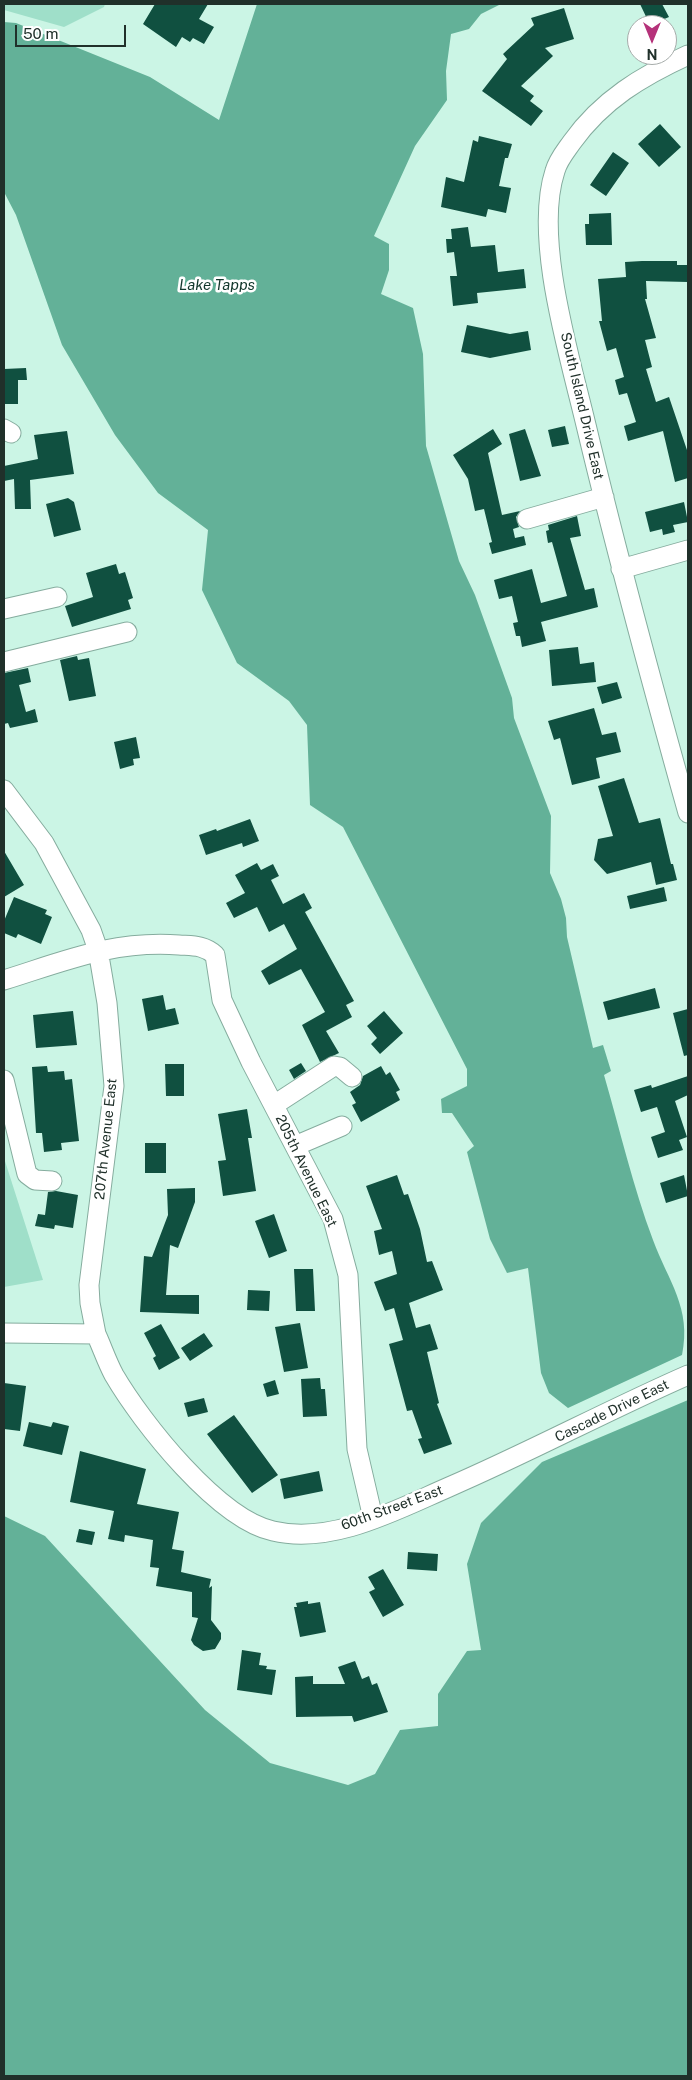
<!DOCTYPE html>
<html>
<head>
<meta charset="utf-8">
<style>
  body { margin:0 }
  #map { position:relative; width:692px; height:2080px; overflow:hidden; background:#cbf5e5; font-family:"Public Sans",sans-serif }
  canvas { display:block }
  .frame { position:absolute; inset:0; border:5px solid #20302a; pointer-events:none }
  .north { position:absolute; left:627px; top:15px; width:50px; height:50px; box-sizing:border-box; background:#fff; border:1px solid #a6acaa; border-radius:50%; rotate:180deg; font-size:14px; font-weight:700; line-height:20px; text-align:center; color:#20302a }
  .north::after { content:''; display:block; margin:auto; width:18px; height:22px; background:#b5327a; clip-path:polygon(50% 0,100% 100%,50% 72%,0 100%) }
  .scale { position:absolute; left:15px; top:25px; width:111px; height:22px; box-sizing:border-box; border:2px solid #20302a; border-top:0; padding-left:6px; font-size:15px; line-height:18px; white-space:nowrap; color:#20302a; -webkit-text-stroke:4px #fff; paint-order:stroke }
</style>
</head>
<body>
<div id="map">
<canvas width="692" height="2080"></canvas>
<div class="frame"></div>
<div class="north">N</div>
<div class="scale">50 m</div>
</div>
<script>
const context = document.querySelector('canvas').getContext('2d');
context.lineJoin = 'round';
function fillPath(path, color) { context.fillStyle = color; context.fill(path, 'evenodd'); }
function stroke(path, color, width, dash) { context.strokeStyle = color; context.lineWidth = width; context.lineCap = dash ? 'butt' : 'round'; context.setLineDash(dash || []); context.stroke(path); }
function label(font, color, halo, rows, align = 'center') {
  context.font = font + ' "Public Sans",sans-serif'; context.lineWidth = 5; context.setLineDash([]); context.textBaseline = 'middle'; context.strokeStyle = halo; context.fillStyle = color; for (const [text, x, y, turn = 0] of rows) {
    context.save(); context.translate(x, y); context.rotate((+turn || 0) * Math.PI / 180); context.textAlign = isNaN(turn) ? turn : align; if (halo) context.strokeText(text, 0, 0); context.fillText(text, 0, 0); context.restore();
  }
}
fillPath(new Path2D(`
  M4,4H105L104,7L64,27L4,10Z
  M4,1158L43,1280L4,1287Z`), '#9fdfc9');
fillPath(new Path2D(`
  M257,4H501L481,14L469,29L451,34L446,71L447,100L415,146L374,236L389,244V270L381,294L413,308L423,354L426,446L459,561L475,595L512,698L514,718L551,816L550,873L561,899L566,918L567,937L593,1048L603,1045L611,1071L604,1075C620,1130 633,1187 653,1240C668,1281 692,1308 682,1355L568,1408L549,1393L541,1373L528,1268L507,1273L490,1239L467,1152L474,1146L452,1113H442L441,1099L467,1086V1069L343,827L310,805L307,725L289,701L237,663L202,590L208,530L158,493L115,435L62,345L16,215L4,192V22L16,23L150,77L219,120Z
  M688,1400V2076H4V1516L45,1536L205,1710L270,1763L348,1785L375,1774L400,1730L438,1726V1694L467,1651L481,1650L467,1564L481,1523L542,1462Z`), '#63b198');
fillPath(new Path2D(`
  M155,4H208L199,19L214,27L204,44L193,38L190,42L182,37L176,47L143,24Z
  M640,4H662L669,17L650,25Z
  M564,8L574,39L545,48L553,56L521,86L534,96L530,101L543,111L531,126L482,91L507,59L503,54L534,25L531,18Z
  M660,124L681,147L659,167L638,144Z
  M479,136L512,144L508,158H505L499,186L511,188L506,213L488,209L486,217L441,207L446,177L464,182L473,140L478,142Z
  M613,152L629,163L606,196L590,185Z
  M611,213L612,245H586L585,224H589V214Z
  M468,227L471,247L495,245L498,272L524,269L526,288L477,293L478,303L453,306L450,276H457L454,252L447,253L446,239H452L451,229Z
  M642,261H677V265H688V282L646,281L647,299H645L656,338L645,340L652,367L646,369L656,402L669,397L688,453V478L675,482L663,431L628,441L624,426L636,422L627,393L619,395L615,380L624,377L616,348L607,351L599,321H602L598,279L626,277L625,262Z
  M467,325L510,334L528,331L531,350L490,358L461,352Z
  M26,368L27,380H18V404H4V369Z
  M565,426L569,444L552,447L548,430Z
  M493,429L502,444L488,453L502,515L520,511L516,517L519,527L513,529L515,538L524,536L526,545L492,554L489,543L492,542L484,509L475,511L468,479L453,455Z
  M525,429L541,476L520,481L509,434Z
  M67,431L74,474L30,480L31,509H15L14,479L4,481V466L38,459L34,435Z
  M68,498L74,502L81,530L54,537L46,504Z
  M684,502L688,522L673,525L675,532L663,535L662,529L650,532L645,512Z
  M577,516L581,536L570,538L585,590L594,588L598,607L541,622L546,641L522,647L520,636H516L513,623L518,622L512,596L499,599L494,580L532,569L541,603L567,596L552,542L548,543L546,531L549,530L548,525Z
  M116,564L119,574L125,572L133,598L128,600L131,609L72,627L65,606L93,597L86,573Z
  M578,647L580,664L594,662L596,682L552,686L549,650Z
  M77,656L78,660L89,658L96,696L69,701L60,660Z
  M28,668L31,682L19,685L26,712L35,709L38,722L10,728L8,723L4,724V673Z
  M617,682L622,698L602,704L597,687Z
  M594,708L602,735L616,732L621,752L596,758L600,778L572,785L560,738L554,740L548,721Z
  M136,737L140,758L133,759L134,765L120,769L114,742Z
  M624,778L639,823L660,818L671,864H673L677,880L656,885L651,862L607,874L594,860L598,839L613,836L598,786Z
  M250,819L259,841L243,847L242,843L206,855L199,835L216,829L217,831Z
  M4,851L24,885L4,897Z
  M257,863L261,870L273,864L279,876L271,880L283,904L304,893L312,908L305,912L354,1001L346,1005L352,1017L326,1031L339,1053L320,1062L302,1025L325,1012L301,969L269,985L261,971L297,949L284,924L269,932L257,907L234,918L226,903L245,893L235,875Z
  M664,887L667,901L630,909L627,896Z
  M14,897L47,910L45,914L52,917L41,944L18,934L16,938L4,933V921Z
  M655,988L660,1008L608,1020L603,1002Z
  M163,995L166,1010L175,1008L179,1024L148,1031L142,999Z
  M688,1009V1055L684,1056L673,1013Z
  M73,1011L77,1045L36,1048L33,1015Z
  M384,1011L403,1033L380,1054L371,1044L377,1038L367,1026Z
  M301,1063L306,1071L294,1079L289,1070Z
  M165,1064H184V1096H166Z
  M47,1066L48,1072L64,1071L65,1080L72,1079L79,1141L61,1143L62,1150L44,1152L42,1133H36L32,1067Z
  M381,1066L386,1075L390,1072L400,1090L396,1092L400,1100L361,1122L352,1105L356,1103L350,1092L360,1085L363,1076Z
  M688,1076V1095L675,1101L687,1137L679,1140L683,1150L658,1158L651,1137L665,1132L657,1107L641,1112L634,1090L651,1085L652,1088Z
  M247,1109L252,1138H248L256,1191L223,1196L218,1161L226,1160L218,1114Z
  M145,1143H166V1173H145Z
  M397,1175L404,1195L408,1194L420,1229L427,1262L432,1261L443,1290L409,1303L416,1328L430,1324L438,1349L427,1352L439,1403L437,1404L452,1444L424,1454L418,1439L422,1438L412,1410L407,1411L389,1344L403,1340L394,1308L385,1311L374,1282L397,1274L392,1251L379,1255L374,1231L382,1229L366,1186Z
  M684,1175L688,1196L666,1203L660,1183Z
  M195,1188V1202L178,1248L170,1245L166,1295H199V1314L140,1312L144,1256L152,1257L168,1215L167,1189Z
  M56,1191L78,1195L73,1228L55,1225L54,1229L35,1226L38,1214L45,1215L48,1192Z
  M274,1214L287,1251L269,1258L255,1221Z
  M294,1269H313L315,1311H296Z
  M248,1290L270,1291L269,1311L247,1310Z
  M300,1323L308,1368L284,1372L275,1327Z
  M161,1324L180,1358L159,1370L153,1358L156,1356L144,1333Z
  M204,1333L213,1346L190,1361L181,1348Z
  M320,1378L321,1389H325L327,1416L303,1417L301,1379Z
  M275,1380L279,1394L267,1397L263,1384Z
  M4,1383L26,1386L20,1431L4,1429Z
  M204,1398L208,1412L188,1417L184,1403Z
  M234,1415L278,1475L252,1493L207,1434Z
  M29,1422L51,1427L53,1422L69,1426L62,1455L23,1446Z
  M80,1451L146,1469L137,1504L179,1512L172,1549L184,1551L181,1572L211,1579L209,1588L212,1586L211,1620L221,1633V1639L215,1649L203,1651L194,1645L191,1640L198,1618L192,1617V1592L156,1586L159,1568L150,1567L153,1540L125,1535L124,1542L108,1539L114,1511L70,1502Z
  M319,1471L323,1491L284,1499L280,1479Z
  M79,1529L95,1532L92,1545L76,1542Z
  M408,1552L438,1554L437,1571L407,1569Z
  M383,1569L404,1605L383,1617L369,1592L375,1589L368,1577Z
  M308,1601V1604L320,1602L326,1632L300,1637L294,1607H297L296,1603Z
  M242,1650L261,1653L259,1665L267,1666L266,1669L276,1670L272,1695L237,1690Z
  M355,1661L362,1679L369,1676L372,1685L377,1683L388,1712L354,1722L352,1716L296,1717L295,1677L313,1676V1684H345L338,1667Z`), '#105040');
const minor = new Path2D(`
  M688,55C642,76 602,100 572,142C565,152 558,160 555,171C533,238 570,357 586,425C617,555 652,684 688,813
  M4,429L11,433
  M527,519L604,497
  M621,569L688,550
  M4,609L57,597
  M4,662L127,632
  M4,790L44,843L91,930L98,950L107,1003L114,1086L89,1285L90,1303L96,1334
  M4,980C65,961 114,940 179,945C193,946 204,945 215,955L222,1000L251,1062L333,1219L348,1275L357,1449L373,1518
  M4,1080L27,1174L35,1180L52,1181
  M274,1105L334,1066L340,1067L352,1077
  M295,1146L342,1126
  M4,1333L96,1334C102,1347 107,1362 114,1375C142,1423 218,1519 273,1531C332,1545 396,1510 449,1487C530,1452 608,1410 688,1375`);
stroke(minor, '#85ac9e', 21);
stroke(minor, '#fff', 19);
label('14px', '#20302a', '#fff', [
  ["South Island Drive East",582,406,77],
  ["207th Avenue East",106,1139,-84],
  ["205th Avenue East",306,1171,64],
  ["Cascade Drive East",612,1411,-26],
  ["60th Street East",392,1508,-20]
]);
label('italic 15px', '#12372c', '#fff', [
  ["Lake Tapps",217,285]
]);
</script>
</body>
</html>
